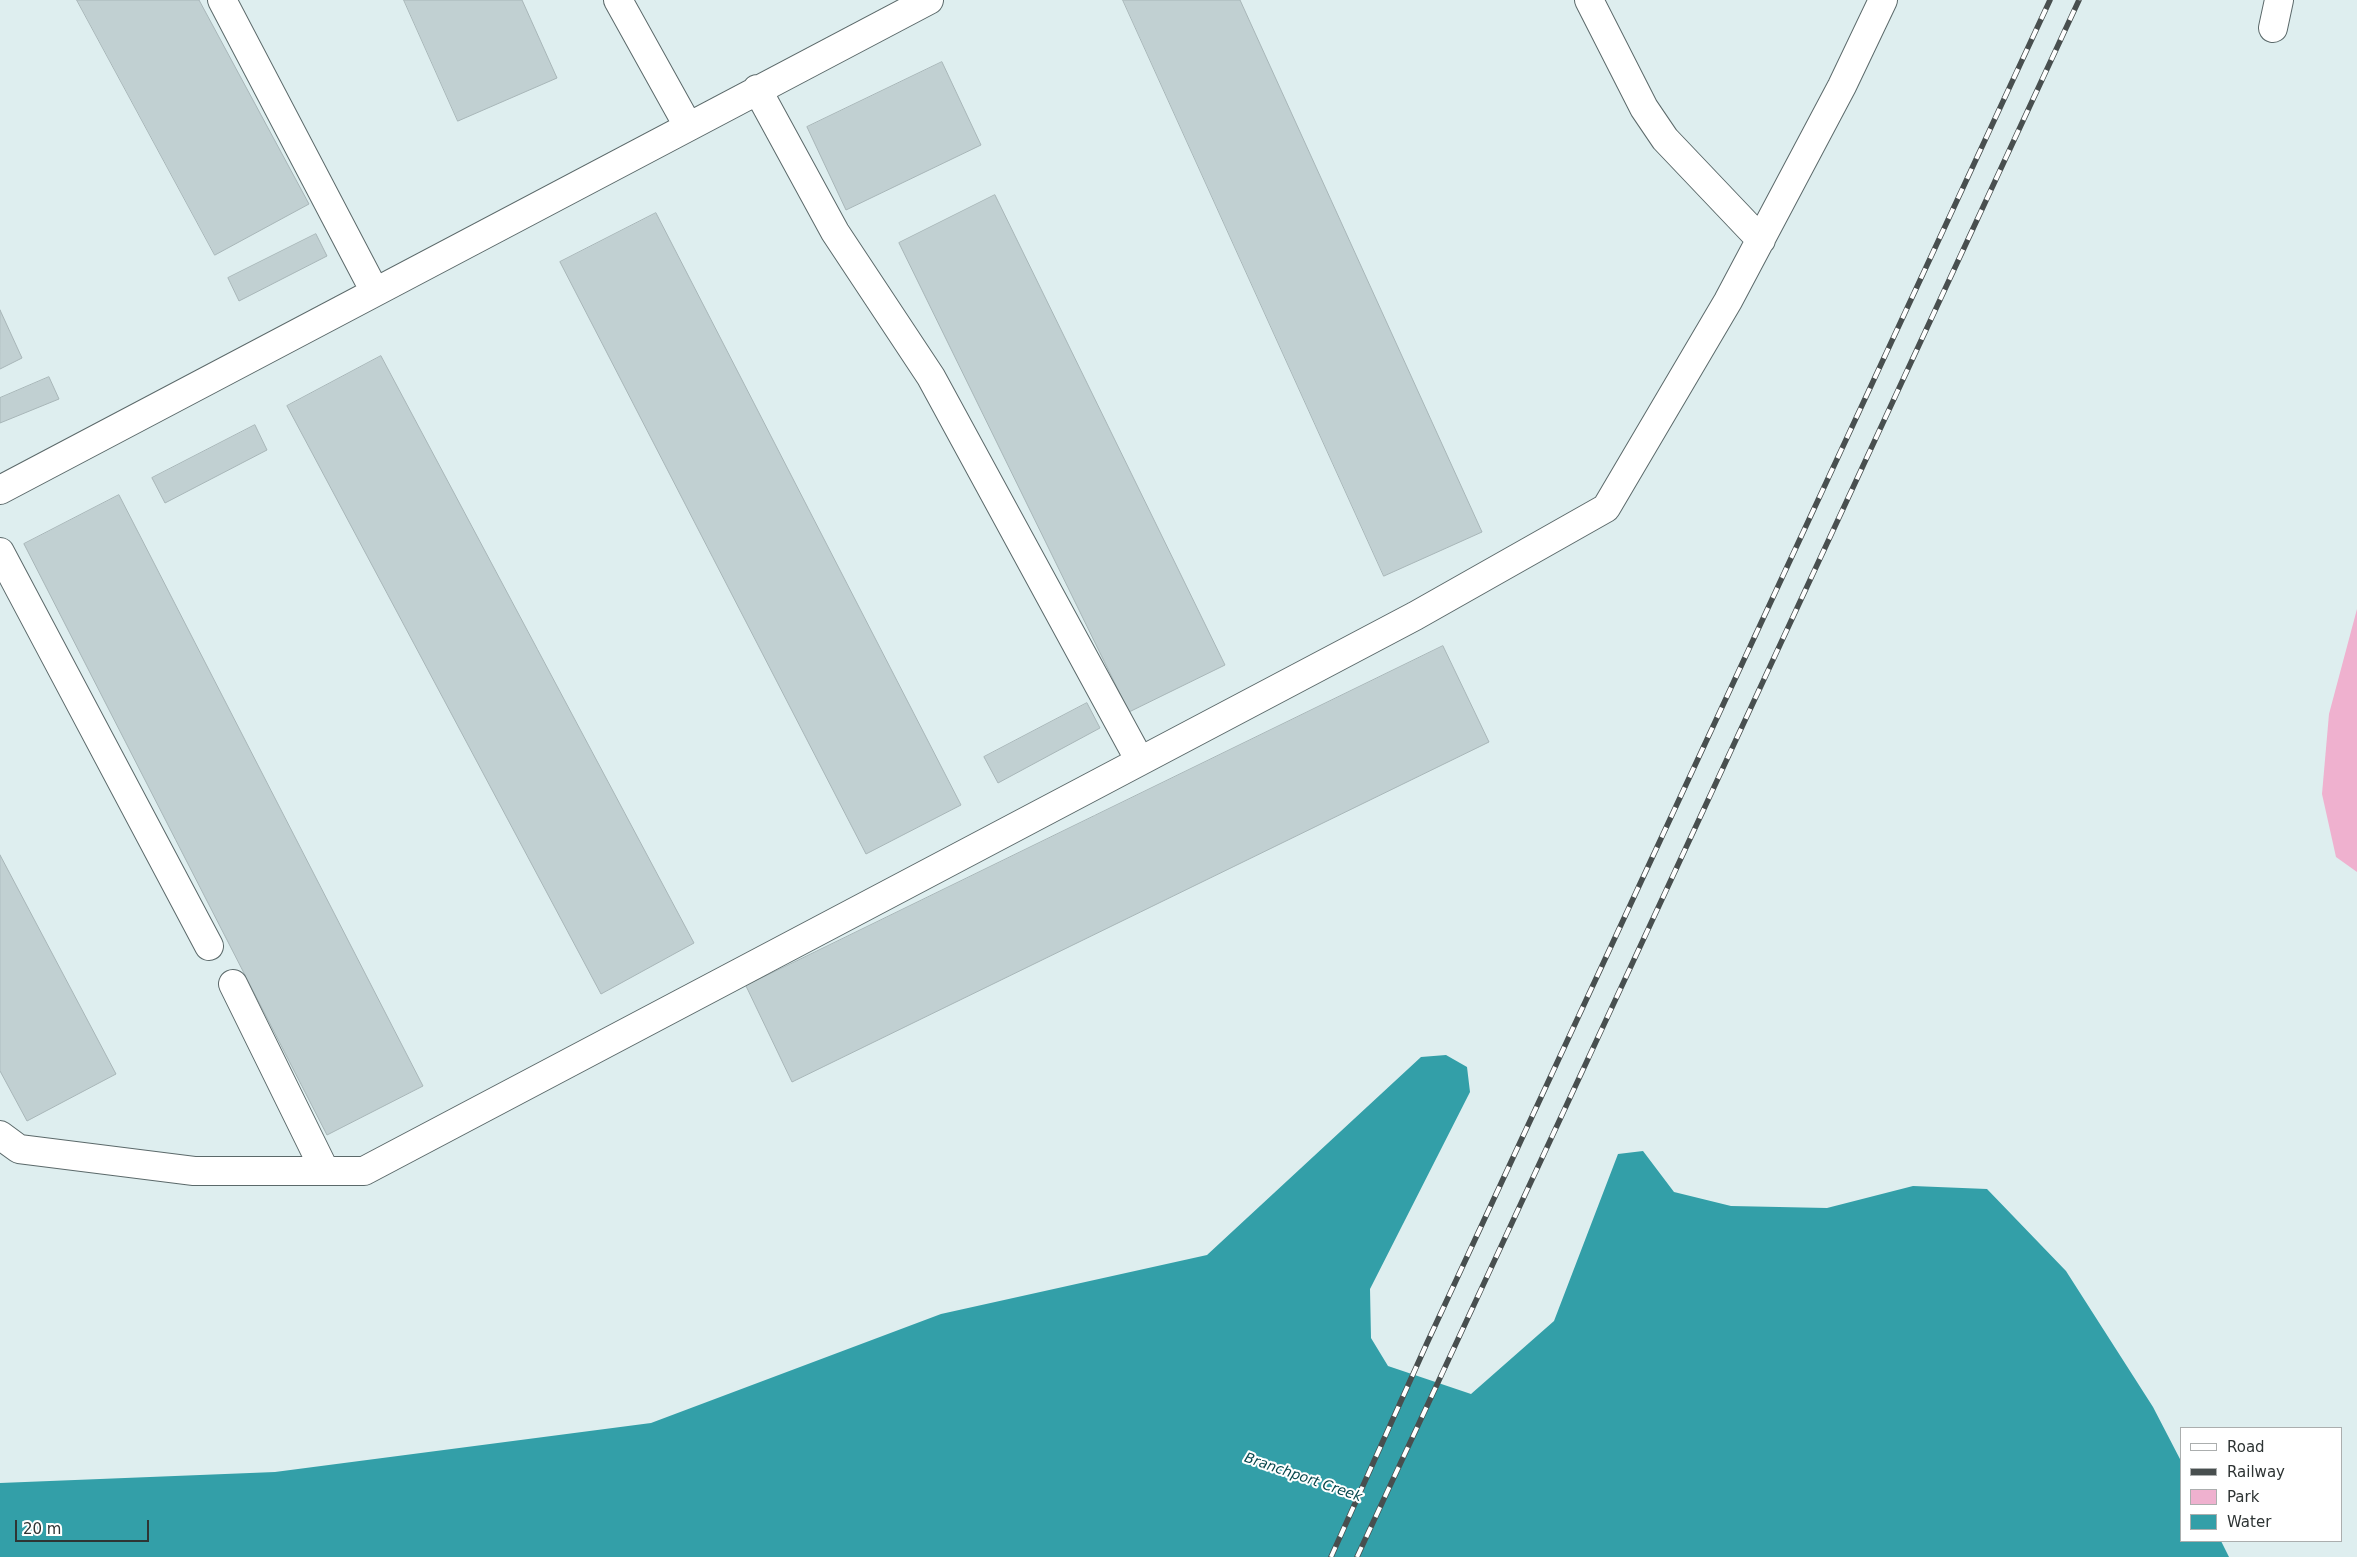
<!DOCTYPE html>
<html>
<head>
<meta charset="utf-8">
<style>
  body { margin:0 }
  #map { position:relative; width:2357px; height:1557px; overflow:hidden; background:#deeeef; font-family:"DejaVu Sans",sans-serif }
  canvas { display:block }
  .legend { position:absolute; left:2180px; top:1427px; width:162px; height:115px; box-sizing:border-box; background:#fff; border:1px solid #abaeae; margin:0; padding:6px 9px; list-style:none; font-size:15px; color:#2e3434 }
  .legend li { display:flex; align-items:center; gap:10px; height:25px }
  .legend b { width:25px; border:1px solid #abaeae }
  .scale { position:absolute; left:15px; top:1520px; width:134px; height:22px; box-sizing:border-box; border:2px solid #2e3434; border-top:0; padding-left:6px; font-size:15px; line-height:18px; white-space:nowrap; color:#2e3434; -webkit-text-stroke:4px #fff; paint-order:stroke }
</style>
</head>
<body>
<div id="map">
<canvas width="2357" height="1557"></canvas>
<ul class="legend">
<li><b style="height:6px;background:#fff"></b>Road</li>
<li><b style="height:6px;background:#484f4f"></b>Railway</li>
<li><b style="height:14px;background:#efb1cf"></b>Park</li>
<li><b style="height:14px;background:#339fa8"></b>Water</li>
</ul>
<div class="scale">20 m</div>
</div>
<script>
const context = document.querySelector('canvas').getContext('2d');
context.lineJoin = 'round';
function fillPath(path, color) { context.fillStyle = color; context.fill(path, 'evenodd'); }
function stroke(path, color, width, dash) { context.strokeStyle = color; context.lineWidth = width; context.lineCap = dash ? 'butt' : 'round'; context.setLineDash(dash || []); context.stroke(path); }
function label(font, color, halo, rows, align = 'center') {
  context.font = font + ' "DejaVu Sans",sans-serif'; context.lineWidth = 4; context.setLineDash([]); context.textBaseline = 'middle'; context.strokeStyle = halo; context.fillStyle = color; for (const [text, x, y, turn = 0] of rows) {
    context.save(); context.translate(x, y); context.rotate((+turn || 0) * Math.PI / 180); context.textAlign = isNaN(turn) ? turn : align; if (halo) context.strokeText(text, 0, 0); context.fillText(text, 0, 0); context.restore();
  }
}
fillPath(new Path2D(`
  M2357,609V872L2336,857L2322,794L2329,714Z`), '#efb1cf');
fillPath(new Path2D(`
  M1446,1055L1467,1067L1470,1092L1370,1289L1371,1338L1388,1366L1471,1394L1554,1321L1618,1154L1643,1151L1674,1192L1731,1206L1827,1208L1913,1186L1987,1189L2066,1271L2153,1407L2181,1461V1541H2221L2229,1557H0V1483L275,1472L651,1423L941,1314L1207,1255L1421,1057Z`), '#339fa8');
const building = new Path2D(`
  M77,0H199L309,204L215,255Z
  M404,0H522L557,78L458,121Z
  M1123,0H1240L1482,532L1384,576Z
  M942,62L981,145L846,210L807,127Z
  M995,195L1225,665L1129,712L899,243Z
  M656,213L961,805L866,854L560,262Z
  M316,234L327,256L239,301L228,278Z
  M0,310L22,358L0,369Z
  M381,356L694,943L601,994L287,406Z
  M49,377L59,399L0,423V398Z
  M255,425L267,450L165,503L152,478Z
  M119,495L423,1086L327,1135L24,544Z
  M1443,646L1489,742L792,1082L746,986Z
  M1087,703L1100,728L998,783L984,757Z
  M0,855L116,1074L27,1121L0,1071Z`);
fillPath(building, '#c1d0d2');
stroke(building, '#a8b6b8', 1);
const minor = new Path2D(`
  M222,0L375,292
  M618,0L688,126
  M1589,0L1644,108L1665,139L1761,240
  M2273,28L2279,0
  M757,89L835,232L931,377L1140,761
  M0,490L929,0
  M0,552L209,946
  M233,984L325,1171
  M0,1135L19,1149L194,1171H364L1415,616L1606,508L1728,301L1842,86L1883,0`);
stroke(minor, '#5b696a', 30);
stroke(minor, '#fff', 28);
const rail = new Path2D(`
  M1331,1557L1427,1343L2050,0
  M1357,1557L2079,0`);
stroke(rail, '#484f4f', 5.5);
stroke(rail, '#fff', 4, [11]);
label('italic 14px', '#07484d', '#fff', [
  ["Branchport Creek",1303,1478,19]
]);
</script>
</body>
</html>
